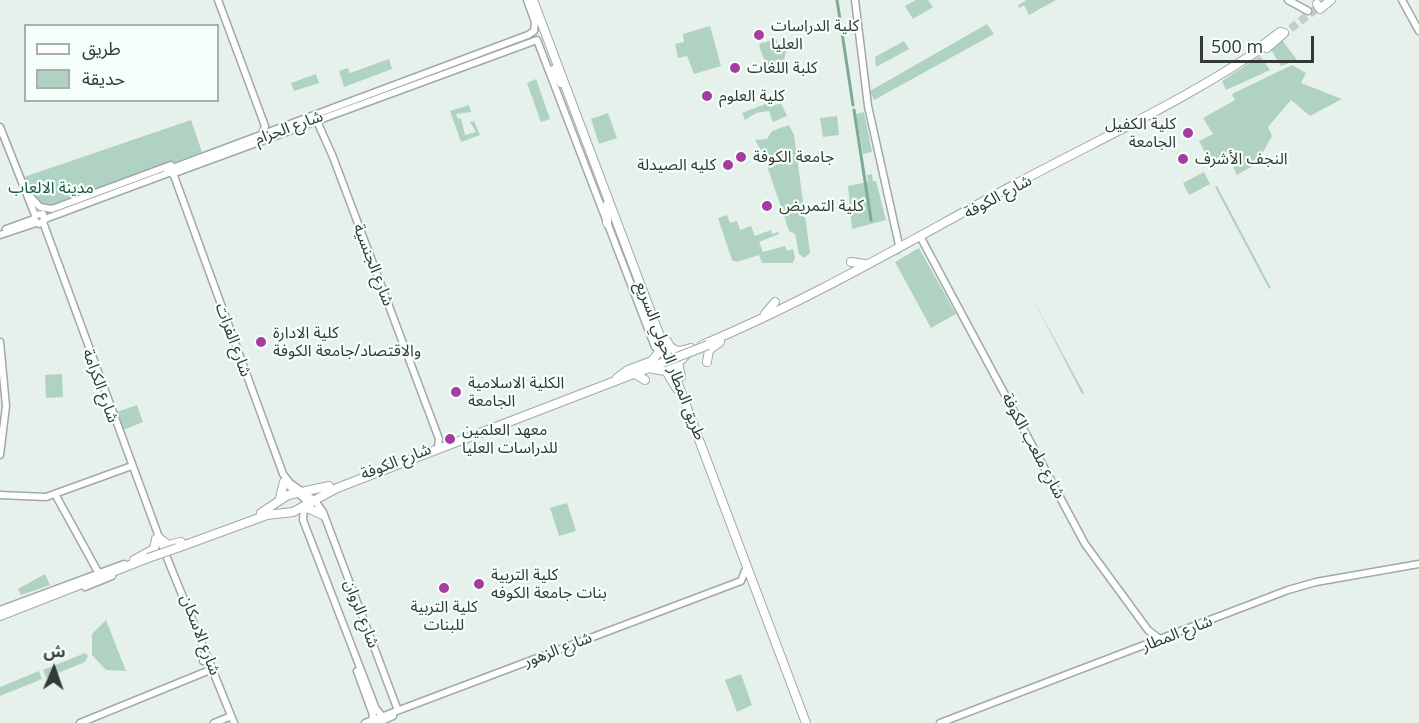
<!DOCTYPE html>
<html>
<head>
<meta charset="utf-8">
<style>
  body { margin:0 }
  #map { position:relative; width:1419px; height:723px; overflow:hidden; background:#e7f1ec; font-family:"Open Sans","Noto Sans Arabic",sans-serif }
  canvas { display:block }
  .legend { position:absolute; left:24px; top:24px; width:195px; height:78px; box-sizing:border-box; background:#f5fffa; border:2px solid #a8afac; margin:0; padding:8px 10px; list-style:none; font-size:18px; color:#343836 }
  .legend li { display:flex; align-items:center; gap:12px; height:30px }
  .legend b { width:30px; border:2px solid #a8afac }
  .north { position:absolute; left:24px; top:639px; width:60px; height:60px; -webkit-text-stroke:4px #f5fffa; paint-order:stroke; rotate:2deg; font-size:16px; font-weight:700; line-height:24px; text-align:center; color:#343836 }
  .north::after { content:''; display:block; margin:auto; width:21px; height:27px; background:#343836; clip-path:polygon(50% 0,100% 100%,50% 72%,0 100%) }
  .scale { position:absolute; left:1200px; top:36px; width:114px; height:27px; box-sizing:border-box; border:3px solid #343836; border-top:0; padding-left:8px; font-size:18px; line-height:21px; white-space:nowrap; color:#343836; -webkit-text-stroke:4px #f5fffa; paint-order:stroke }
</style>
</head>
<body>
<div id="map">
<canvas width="1419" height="723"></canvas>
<ul class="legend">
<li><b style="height:8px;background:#fff"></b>طريق</li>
<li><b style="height:16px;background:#b0d2c2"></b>حديقة</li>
</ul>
<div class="north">ش</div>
<div class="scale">500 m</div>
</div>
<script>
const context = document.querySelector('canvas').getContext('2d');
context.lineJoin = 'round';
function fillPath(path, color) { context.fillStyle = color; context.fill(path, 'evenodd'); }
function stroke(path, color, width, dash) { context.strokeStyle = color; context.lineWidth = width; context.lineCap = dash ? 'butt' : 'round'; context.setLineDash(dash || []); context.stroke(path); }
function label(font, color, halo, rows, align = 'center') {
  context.font = font + ' "Open Sans","Noto Sans Arabic",sans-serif'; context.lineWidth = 4.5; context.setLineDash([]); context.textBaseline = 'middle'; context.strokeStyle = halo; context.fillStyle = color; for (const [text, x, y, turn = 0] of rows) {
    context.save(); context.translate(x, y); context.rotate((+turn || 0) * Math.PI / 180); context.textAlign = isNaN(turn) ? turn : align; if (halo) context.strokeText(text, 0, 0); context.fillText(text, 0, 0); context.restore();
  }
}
fillPath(new Path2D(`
  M916,0H928L933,7L913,19L905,6Z
  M1027,0H1056L1029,15L1024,5L1019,8L1018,5Z
  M987,24L994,34L874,100L870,91Z
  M710,26L721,66L694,74L687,56L678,58L675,44L684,42L683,34Z
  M776,38L781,51H786L783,65L768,71L759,45L762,43L760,40L764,43Z
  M1282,40L1297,60L1281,66L1270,48Z
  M904,41L909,49L876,67L875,57Z
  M1260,56L1270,70L1226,90L1222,81Z
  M389,59L392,69L344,87L339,71L348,68L350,73Z
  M1292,65L1306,73L1301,83L1342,99L1310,116L1291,100L1268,127L1272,136L1256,164L1237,175L1229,157L1212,166L1199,141L1213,134L1203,118L1235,100L1232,94Z
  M316,74L319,83L294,91L291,83Z
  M536,79L550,119L541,122L527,83Z
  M781,98L782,100L769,105L770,107L781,103L787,116L773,122L769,111L756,113L745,120L742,113Z
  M469,105L471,112L456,114L458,119L461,118L465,135L476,132L470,122L474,121L480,135L461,142L450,111Z
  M864,112L872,152L863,154L856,114Z
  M608,113L617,138L599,144L591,119Z
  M837,116L839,135L823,137L820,118Z
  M191,120L202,152L49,209C35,205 29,190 24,177Z
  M789,125L794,135L808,238L810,253L804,258L799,254L795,234L789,231L763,154L755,140L767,139L772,131Z
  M1204,172L1210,184L1189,195L1183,183Z
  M872,174L873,181H876L886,220L852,229L848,186L868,182L867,175Z
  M1217,186L1271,288L1269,289L1215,187Z
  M727,215L730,223L737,221L740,230L751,226L755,236L771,230L772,234L778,232L779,234L759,242L763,252L785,246L787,251L793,249L795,257L793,263H762L759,255L737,262L732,260L718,218Z
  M919,248L956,314L931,328L895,262Z
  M1032,297L1084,393L1082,394Z
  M62,374L63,397L46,398L45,375Z
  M137,405L143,422L123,430L117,412Z
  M567,503L576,531L559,536L550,508Z
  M45,574L50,585L21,595L18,589Z
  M106,620L126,671L106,670L92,655V634Z
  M85,653L88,656L85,662L46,678L43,670Z
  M39,671L42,679L0,696V687Z
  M741,674L752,705L737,712L725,680Z`), '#b0d2c2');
stroke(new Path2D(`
  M837,0L853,105
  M854,110L871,220`), '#7baa95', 3);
stroke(new Path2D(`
  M1281,36L1324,3`), '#c3ccc8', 8, [8, 4]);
const major = new Path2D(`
  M218,0L265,126L262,134
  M855,0L868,106L899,245L897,250
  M1288,0L1308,11
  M1402,0L1419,31
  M553,69L561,84
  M316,119L333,157L439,439L438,446
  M0,127L35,215L34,220L39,224L44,221L43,214L35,215
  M167,170L528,35L534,31L535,22L527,0
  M173,173L283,474L290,483L315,501L323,512L397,708
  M172,174L537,40L655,347
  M29,195L40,207L52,209L171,165
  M45,219L174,171
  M43,222L163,548L234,723
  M6,229L34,219
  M0,235L36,223
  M921,238L1085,544L1148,630L1161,640
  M0,342L6,406L0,455
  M284,482L311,504
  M55,494L98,572
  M0,495L46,497L129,467
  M304,508L303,520L376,709L382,716
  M85,587L112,576
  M0,610L124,564
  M203,661L204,655
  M357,671L373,715L372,720
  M80,723L210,670
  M214,723L229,717
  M365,723L741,581L745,571
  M377,723L393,716
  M940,723L1288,590L1316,582L1419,564`);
const highway = new Path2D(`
  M533,0L806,723
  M1317,4L1320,9L1331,0
  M1264,44L1280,32L1284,33L1267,48
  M607,205V223
  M851,262L865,264
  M765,314L775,302
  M667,341C672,353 680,352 691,348
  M702,345C808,301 909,241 1010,187C1097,140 1189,99 1269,43
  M651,362L659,352L653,326
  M707,362L709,350L720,342
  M653,369L666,371L677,389
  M637,375L645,380
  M681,377L678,363L687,354
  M617,378L628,370L652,361
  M280,498L284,482
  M305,507L323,515
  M261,513L288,495L329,486
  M159,538L168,545L181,542
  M177,548L267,515L293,512L337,488L662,363
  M134,560L154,549L156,539
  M0,616L148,558`);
stroke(major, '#a0a9a5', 9);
stroke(highway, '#a0a9a5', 10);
stroke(major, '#fff', 6);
stroke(highway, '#fff', 8);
const highwayBridge = new Path2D(`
  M662,363L708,345
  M148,558L177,548`);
stroke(highwayBridge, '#a0a9a5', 10, []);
stroke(highwayBridge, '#fff', 8);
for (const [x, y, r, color] of [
  [759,35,6,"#a53c9f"],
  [735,68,6,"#a53c9f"],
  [707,96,6,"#a53c9f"],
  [1188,133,6,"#a53c9f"],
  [741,157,6,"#a53c9f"],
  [1183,159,6,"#a53c9f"],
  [728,165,6,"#a53c9f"],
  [767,206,6,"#a53c9f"],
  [261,342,6,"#a53c9f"],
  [456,392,6,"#a53c9f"],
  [450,439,6,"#a53c9f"],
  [479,584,6,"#a53c9f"],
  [444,588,6,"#a53c9f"]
]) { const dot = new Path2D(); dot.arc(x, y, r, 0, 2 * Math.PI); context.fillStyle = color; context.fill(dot); stroke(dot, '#f5fffa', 2); }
label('16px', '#343836', '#f5fffa', [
  ["كلية الدراسات",771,26],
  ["العليا",771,44],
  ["كلبة اللغات",747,68],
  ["كلية العلوم",719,96],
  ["كلية الكفيل",1176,124,"right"],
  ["الجامعة",1176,142,"right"],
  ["جامعة الكوفة",753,157],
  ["النجف الأشرف",1195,159],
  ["كليه الصيدلة",716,165,"right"],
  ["كلية التمريض",779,206],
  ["كلية الادارة",273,333],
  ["والاقتصاد/جامعة الكوفة",273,351],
  ["الكلية الاسلامية",468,383],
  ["الجامعة",468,401],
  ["معهد العلمين",462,430],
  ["للدراسات العليا",462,448],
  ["كلية التربية",491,575],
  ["بنات جامعة الكوفه",491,593],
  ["كلية التربية",444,607,"center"],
  ["للبنات",444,625,"center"]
], 'left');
label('16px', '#343836', '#f5fffa', [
  ["شارع الحزام",289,128,-20],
  ["شارع الكوفة",998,197,-28],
  ["شارع الجنسية",373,265,69],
  ["شارع الفرات",233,340,70],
  ["طريق المطار الحولي السريع",670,361,69],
  ["شارع الكرامة",100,386,70],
  ["شارع ملعب الكوفة",1033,446,62],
  ["شارع الكوفة",396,462,-21],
  ["شارع الروان",361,614,69],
  ["شارع المطار",1177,634,-21],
  ["شارع الاسكان",200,635,69],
  ["شارع الزهور",558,650,-21]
]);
label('16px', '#195540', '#f5fffa', [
  ["مدينة الالعاب",51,188]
]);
</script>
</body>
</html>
